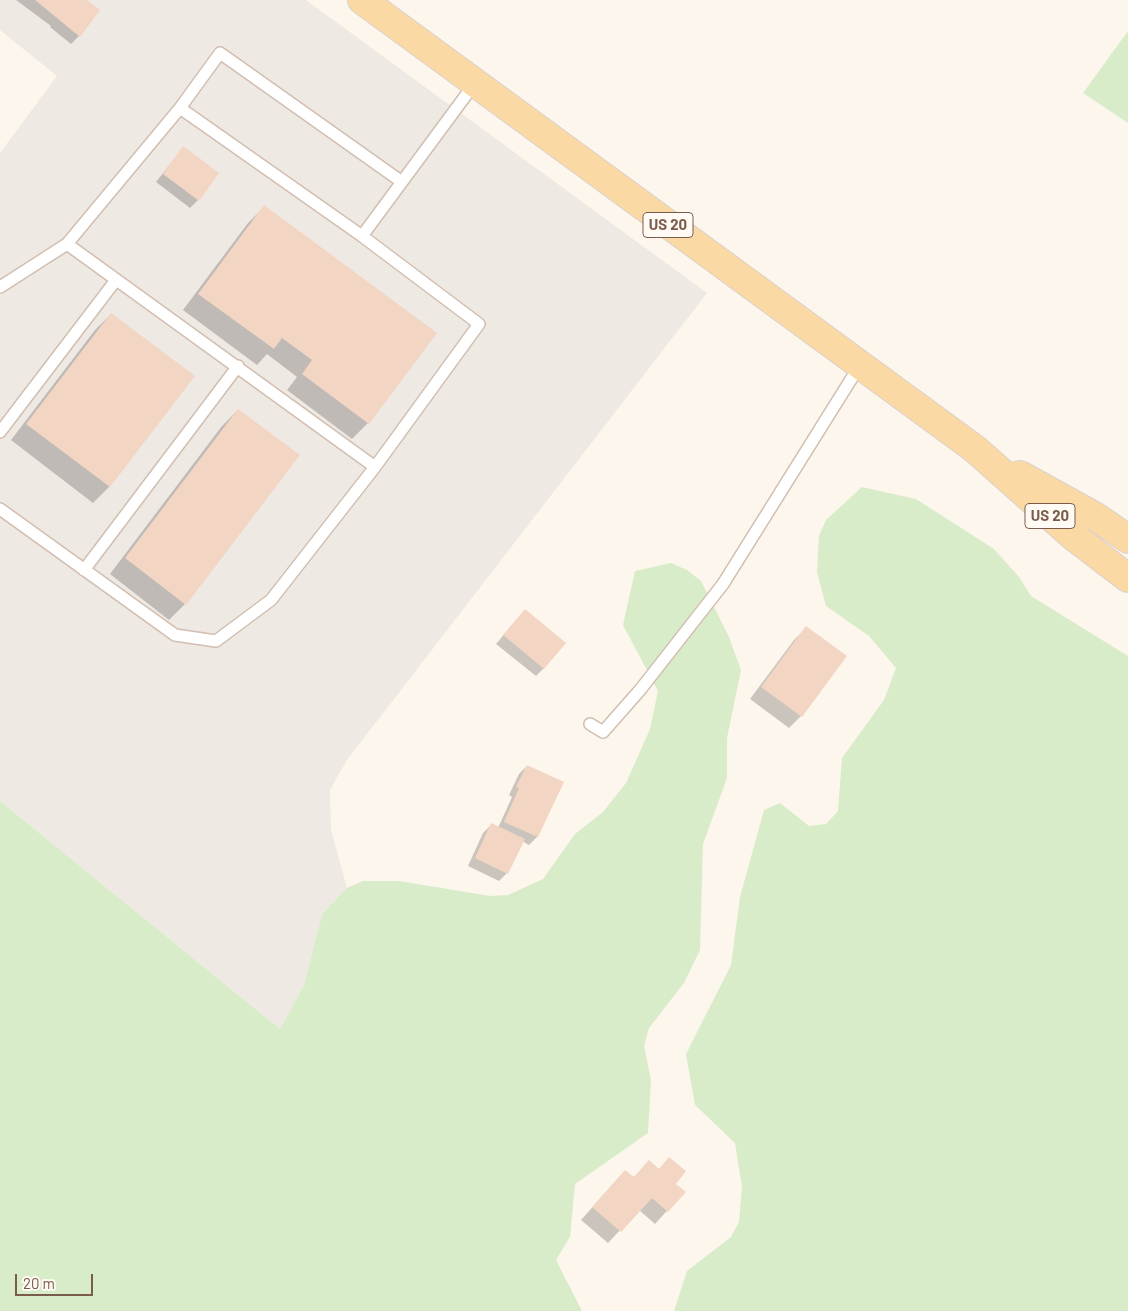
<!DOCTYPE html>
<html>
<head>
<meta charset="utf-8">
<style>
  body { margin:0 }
  #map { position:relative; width:1128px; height:1311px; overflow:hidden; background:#fdf6ec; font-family:Barlow,sans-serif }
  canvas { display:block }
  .scale { position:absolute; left:15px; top:1274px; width:78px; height:22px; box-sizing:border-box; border:2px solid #7a5c4d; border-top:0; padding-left:6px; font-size:15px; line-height:18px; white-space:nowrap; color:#7a5c4d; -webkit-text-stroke:4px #fffaf3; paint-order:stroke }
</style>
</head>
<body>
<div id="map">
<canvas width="1128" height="1311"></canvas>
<div class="scale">20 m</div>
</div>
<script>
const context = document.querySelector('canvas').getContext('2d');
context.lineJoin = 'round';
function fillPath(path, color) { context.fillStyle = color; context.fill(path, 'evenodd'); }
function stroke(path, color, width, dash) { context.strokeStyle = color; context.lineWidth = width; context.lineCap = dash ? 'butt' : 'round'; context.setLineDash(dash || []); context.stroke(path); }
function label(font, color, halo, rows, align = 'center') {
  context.font = font + ' Barlow,sans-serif'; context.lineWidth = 4; context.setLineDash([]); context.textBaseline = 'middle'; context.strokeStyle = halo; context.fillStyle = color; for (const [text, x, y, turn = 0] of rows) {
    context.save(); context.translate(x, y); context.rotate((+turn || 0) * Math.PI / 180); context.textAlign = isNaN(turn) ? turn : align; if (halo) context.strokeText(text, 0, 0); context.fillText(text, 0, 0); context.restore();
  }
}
fillPath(new Path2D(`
  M0,0H306L707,293L347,760L330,790L331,830L347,888L322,914L304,985L280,1029L0,801V153L57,76L0,30Z`), '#efe9e4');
fillPath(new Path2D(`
  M1128,31V123L1083,93Z
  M862,487L916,499L994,549L1019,577L1031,596L1128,656V1311H674L687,1271L731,1237L739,1222L742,1187L735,1143L695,1105L686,1054L731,965L740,897L764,810L780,803L809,826L826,824L838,811L842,758L884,700L896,668L869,636L826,606L817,572L819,536L826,520Z
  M671,563L687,570L701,581L729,637L741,670L727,738V778L703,844L700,950L684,983L649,1028L644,1046L651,1080L648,1133L575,1184L570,1237L556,1260L582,1311H0V801L280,1029L304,985L322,914L347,888L363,881H399L490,896L508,895L543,879L575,834L603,812L626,783L650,729L658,691L623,625L635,571Z`), '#d8ecc9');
fillPath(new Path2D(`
  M16,0H85L79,36L71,44L50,27L51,26Z
  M183,148L198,200L190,208L156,182Z
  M264,207L368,423L352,439L287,390L297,377L267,354L257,365L183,310L248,223Z
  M111,314L193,376L109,487L93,503L11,440L95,330Z
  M238,410L185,604L169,620L110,574L222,426Z
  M518,618L544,668L536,676L496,644Z
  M806,628L801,716L789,728L750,699L794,640Z
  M527,766L562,783L537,837L529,845L522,841L507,873L499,881L468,866L483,833L491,825L498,828L512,797L509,795L519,774Z
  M669,1159L674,1184L684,1192L655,1224L639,1210L608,1243L581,1220L625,1171L633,1178L649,1161L658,1170Z`), '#0003');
fillPath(new Path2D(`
  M35,0H87L100,10L80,37Z
  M183,146L219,173L199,201L163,174Z
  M264,205L437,333L369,424L302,374L312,360L282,338L274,349L198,294Z
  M111,313L195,376L110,487L26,424Z
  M238,409L300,455L186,605L125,558Z
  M525,609L566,643L544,669L503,635Z
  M806,626L847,656L802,717L761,687Z
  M527,765L564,782L538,837L504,822L519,788L516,787Z
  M491,823L525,839L508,874L475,858Z
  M669,1157L686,1171L676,1184L686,1192L668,1212L652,1198L621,1232L592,1207L625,1170L634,1177L649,1160L659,1169Z`), '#f3d5c3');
const lane = new Path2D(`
  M180,108L220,53L402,182
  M362,236L180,108L67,244L375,467L479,324L362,236L475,83
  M0,287L67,244
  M0,432L116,280
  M0,509L175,635L216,641L271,600L375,467
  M84,570L238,366
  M590,724L603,732L640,690L723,584L860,365`);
const primary = new Path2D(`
  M362,0L975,449L1073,536L1128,578
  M1020,475L1096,517L1128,539`);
stroke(lane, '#d1beb0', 14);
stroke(primary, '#dad1cd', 30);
stroke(lane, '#fff', 11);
stroke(primary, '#fbd9a5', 28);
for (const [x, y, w] of [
  [668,225,50],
  [1050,516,50]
]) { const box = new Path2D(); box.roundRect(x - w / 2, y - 12.5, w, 25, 4); context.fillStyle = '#fffaf3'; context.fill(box); stroke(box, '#7a5c4d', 1); }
label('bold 15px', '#7a5c4d', null, [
  ["US 20",668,225],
  ["US 20",1050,516]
]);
</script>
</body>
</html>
